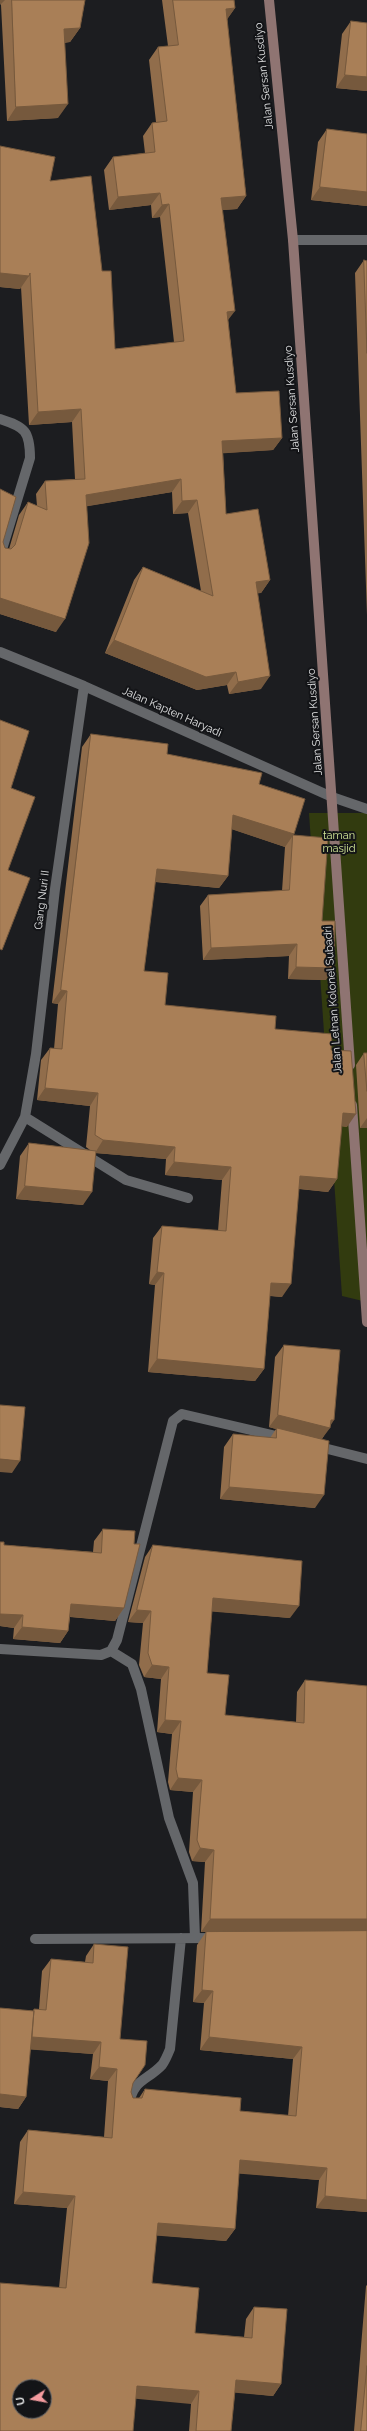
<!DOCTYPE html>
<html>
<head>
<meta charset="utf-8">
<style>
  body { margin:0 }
  #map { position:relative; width:367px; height:2431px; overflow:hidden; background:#1c1d20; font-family:Raleway,sans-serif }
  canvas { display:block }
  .north { position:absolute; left:12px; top:2379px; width:40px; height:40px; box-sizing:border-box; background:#131417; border:1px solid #656669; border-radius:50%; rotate:259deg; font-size:11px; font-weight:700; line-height:16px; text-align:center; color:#e1e2e3 }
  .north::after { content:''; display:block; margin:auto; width:14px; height:18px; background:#f49b9f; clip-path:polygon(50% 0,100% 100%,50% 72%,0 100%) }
</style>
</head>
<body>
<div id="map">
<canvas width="367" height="2431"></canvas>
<div class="north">U</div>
</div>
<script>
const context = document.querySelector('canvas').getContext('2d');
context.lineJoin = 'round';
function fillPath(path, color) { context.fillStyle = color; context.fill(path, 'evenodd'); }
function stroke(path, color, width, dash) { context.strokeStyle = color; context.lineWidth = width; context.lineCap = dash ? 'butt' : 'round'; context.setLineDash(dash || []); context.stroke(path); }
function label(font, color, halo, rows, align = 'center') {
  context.font = font + ' Raleway,sans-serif'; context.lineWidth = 4; context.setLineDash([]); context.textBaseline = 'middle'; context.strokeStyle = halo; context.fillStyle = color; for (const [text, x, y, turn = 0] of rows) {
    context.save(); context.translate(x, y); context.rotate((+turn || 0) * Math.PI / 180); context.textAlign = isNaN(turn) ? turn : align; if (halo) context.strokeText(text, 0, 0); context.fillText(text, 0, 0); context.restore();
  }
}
fillPath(new Path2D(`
  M309,813H367V1302L342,1296Z`), '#323b0f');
stroke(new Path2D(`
  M293,240H367
  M0,419C25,427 30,431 30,458L0,556
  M0,652L84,686L332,797L367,809
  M25,1117L126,1180L188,1198
  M0,1165L25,1117L36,1054L55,889L84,686
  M316,1446L367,1459
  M0,1649L101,1655L111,1651L117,1640L173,1421L182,1414L285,1438
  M111,1651L132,1664L141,1689L169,1818L193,1883L195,1938
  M35,1939L215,1938
  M129,2105C133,2079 147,2081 162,2065C165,2061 168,2054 170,2049L181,1938`), '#65676a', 10);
stroke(new Path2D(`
  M269,0L293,240L350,1065
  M352,1105L367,1322`), '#8f7472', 10);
fillPath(new Path2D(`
  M0,0H85L80,28L70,42L64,43L58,118L7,121L1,5Z
  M162,0H234L235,8L227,19L246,196L237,209L222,210L228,320L236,393L282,438L273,450L223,453L226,514L270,580L261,593H257L261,689L229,694L227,685L197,690L105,653L134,580L143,567L201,591L188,513L173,514L172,492L87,506L56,632L0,614L3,542L5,548L9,549L19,515L28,502L37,506L36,494L45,481L75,479L72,422L29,425L21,287L20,289L0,287V146L50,181L102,271L115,349L174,342L160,217L152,218L151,205L109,210L104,170L113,157L145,153L143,136L152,123L156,122L149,60L158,47L168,46Z
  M351,21L367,91L336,88L342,34Z
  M327,129L367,134V206L311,200L318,142Z
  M364,260L367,261V615L355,273Z
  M91,734L167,754L259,784L293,835L322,921L326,980L288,979L289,956L203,960L200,906L208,895L282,891L285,847L232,829L228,876L219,888L155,882L144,971L165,1005L275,1029L331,1050L347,1127L341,1126L337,1179L328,1192L299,1189L282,1297L270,1296L264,1369L255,1381L148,1372L155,1285L149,1284L153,1238L162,1226L218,1231L222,1180L165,1175L166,1159L96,1153L83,1205L16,1199L20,1156L29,1143L90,1150L86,1147L90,1106L37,1100L41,1060L50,1048L54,1049L58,1004L52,1003L82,747Z
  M364,1053H367V1128H360L356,1065Z
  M284,1345L330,1425L322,1439L315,1508L220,1499L224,1447L233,1434L270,1438L276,1429L269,1427L275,1357Z
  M103,1529L124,1608L115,1621L70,1617L68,1631L60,1643L13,1639L14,1628L0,1626V1542L4,1545L93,1552L94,1541Z
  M153,1545L290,1618L212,1611L207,1673L225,1715L296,1722L297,1692L305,1680L367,1931L201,1932L205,1862L192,1861L189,1852L193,1792L170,1790L168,1782L172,1734L157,1732L161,1679L144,1677L139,1665L143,1623L128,1622L145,1557Z
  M367,1931V2212L316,2208L319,2180L239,2173L235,2229L226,2241L156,2235L152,2283L195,2333L244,2337L246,2319L254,2307L281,2384L273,2396L235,2392L231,2431H189L191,2404L59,2288L67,2208L14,2204L20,2142L28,2130L104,2137L108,2081L90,2079L93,2054L30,2049L26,2097L18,2109L0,2107V2008L33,2011L34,2009H39L42,1971L51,1959L85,1962L86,1956L94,1944L120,2039L133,2083L131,2092L133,2098H139L145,2089L240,2111L288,2116L293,2059L200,2050L204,2003L193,2002L197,1945L206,1932Z
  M367,2285V2431H354L366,2286Z`), '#916d4b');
fillPath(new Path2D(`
  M0,0H5L0,5Z
  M235,8L226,21V9Z
  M80,28L70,42L54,43L64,29Z
  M345,75L367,77V91L336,88Z
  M68,104L58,118L7,121L16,107Z
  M320,187L367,192V206L311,200Z
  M160,193L151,205L109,210L118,197Z
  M246,196L237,209L212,211L221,198Z
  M169,204L160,217L152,218L162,205Z
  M0,273L29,276L20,289L0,287Z
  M235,311L225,324L227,312Z
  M81,409L72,422L29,425L38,412Z
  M282,438L273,450L213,454L222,441Z
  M181,479L172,492L77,508L86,495Z
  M197,500L188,513L173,514L182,501Z
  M270,580L261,593L247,595L256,582Z
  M0,598L65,619L56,632L0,614Z
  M114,640L236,672L227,685L197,690L105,653Z
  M270,676L261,689L229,694L238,682Z
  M233,815L294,834L285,847L225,827Z
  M157,869L228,876L219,888L148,881Z
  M297,944L289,956L203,960L211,948Z
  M296,967L334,968L326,980L288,979Z
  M61,990L67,991L58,1004L52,1003Z
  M45,1088L98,1093L90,1106L37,1100Z
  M343,1113L356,1114L347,1127L334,1125Z
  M367,1118V1128H360Z
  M103,1140L175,1147L166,1159L95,1153Z
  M174,1162L231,1167L222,1180L165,1175Z
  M300,1176L337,1179L328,1192L292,1188Z
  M25,1186L92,1192L83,1205L16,1199Z
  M157,1272L164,1273L155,1285L149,1284Z
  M271,1283L291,1284L282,1297L262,1295Z
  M157,1359L264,1369L255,1381L148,1372Z
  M278,1415L331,1420H334L329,1428H330L321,1440L277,1428L276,1429L269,1427Z
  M0,1459L20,1461L12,1473L0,1472Z
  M229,1487L324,1495L315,1508L220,1499Z
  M213,1598L299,1606L290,1618L205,1611Z
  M71,1604L124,1608L115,1621L62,1616Z
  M137,1610L151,1611L143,1623L128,1622Z
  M0,1614L23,1615L14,1628L0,1626Z
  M22,1627L68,1631L60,1643L13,1639Z
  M152,1665L169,1667L161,1679L144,1677Z
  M165,1720L181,1721L172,1734L157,1732Z
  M178,1778L202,1780L193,1792L170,1790Z
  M200,1848L214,1850L205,1862L192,1861Z
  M210,1919H367V1931L201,1932Z
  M202,1990L213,1991L204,2003L193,2002Z
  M32,2037L101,2042L93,2054L23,2049Z
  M209,2037L302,2047L293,2059L200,2050Z
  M99,2067L117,2069L108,2081L90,2079Z
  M0,2094L26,2097L18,2109L0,2107Z
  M240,2160L327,2168L319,2180L231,2173Z
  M23,2192L75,2196L67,2208L14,2204Z
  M325,2196L367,2200V2212L316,2208Z
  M158,2223L235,2229L226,2241L149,2235Z
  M236,2380L281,2384L273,2396L227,2392Z
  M137,2386L199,2391L191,2404L128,2398Z`), '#76593d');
const building = new Path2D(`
  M12,0H85L80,28L64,29L68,104L16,107Z
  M173,0H234L235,8L226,9L246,196L221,198L235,311L227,312L236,393L279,391L282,438L222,441L226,514L258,509L270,580L256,582L270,676L238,682L236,672L206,677L114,640L143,567L213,596L197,500L182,501L181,479L86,495L89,543L65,619L0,598V489L16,497L3,542L5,548L11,549L15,545L28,502L47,510L45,481L85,479L81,409L38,412L30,273L29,276L0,273V146L55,157L50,181L91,176L102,271H111L115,349L184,341L169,204L162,205L160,193L118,197L113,157L155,152L152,123L167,121L158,47L178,45Z
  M351,21L367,23V77L345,75Z
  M327,129L367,134V192L320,187Z
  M364,260L367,261V353Z
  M0,720L29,731L11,788L35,797L8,870L30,878L2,950L0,949Z
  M91,734L168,744L167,754L262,773L259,784L305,799L294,834L233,815L228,876L157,869L144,971L168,973L165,1005L276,1016L275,1029L332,1034L331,1050L351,1051L356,1114L343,1113L337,1179L300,1176L291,1284L271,1283L264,1369L157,1359L164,1273L157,1272L162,1226L226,1231L231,1167L174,1162L175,1147L103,1140L95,1135L98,1093L45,1088L50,1048L62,1049L67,991L61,990Z
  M293,835L328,838L322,921H335L334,968L296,967L297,944L211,948L208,895L289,890Z
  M364,1053H367V1091Z
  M29,1143L96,1151L92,1192L25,1186Z
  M284,1345L340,1350L334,1420H331L330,1428L278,1415Z
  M0,1405L25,1407L20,1461L0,1459Z
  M277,1428L329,1441L324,1495L229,1487L233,1434L276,1438Z
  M103,1529L135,1531L134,1544H140L124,1608L71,1604L68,1631L22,1627L23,1615L0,1614V1542H4V1545L101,1553Z
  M153,1545L302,1561L299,1606L213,1598L207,1673L229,1675L225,1715L304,1723L305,1680L367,1686V1919H210L214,1850L200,1848L197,1840L202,1780L178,1778L176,1769L181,1721L165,1720L169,1667L152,1665L148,1653L151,1611L137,1610Z
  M367,1931V2200L325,2196L327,2168L240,2160L235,2229L158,2223L152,2283L199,2288L195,2333L252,2338L254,2307L287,2309L281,2384L236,2380L231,2431H196L199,2391L137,2386L133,2431H0V2283L66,2288L75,2196L23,2192L28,2130L112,2138L117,2069L99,2067L101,2042L32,2037L34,2009L46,2010L51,1959L93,1963L94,1944L128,1947L120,2039L147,2041L145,2065L133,2083L131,2092L133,2098H142L145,2089L241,2098L240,2111L296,2116L302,2047L209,2037L213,1991L202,1990L206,1932ZM20,2387H44V2411H20Z
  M0,2008L34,2011L26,2097L0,2094Z
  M367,2366V2431H361Z`);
fillPath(building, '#a97f57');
stroke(building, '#76593d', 1);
label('11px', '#e1e2e3', '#131417', [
  ["Jalan Sersan Kusdiyo",264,76,-96],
  ["Jalan Sersan Kusdiyo",292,399,-94],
  ["Jalan Kapten Haryadi",172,712,24],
  ["Jalan Sersan Kusdiyo",315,722,-94],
  ["Gang Nuri II",42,900,-83],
  ["Jalan Letnan Kolonel Subadri",333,1000,-94]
]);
label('11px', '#d5e999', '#131417', [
  ["taman",339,836],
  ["masjid",339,849]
]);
</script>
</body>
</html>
